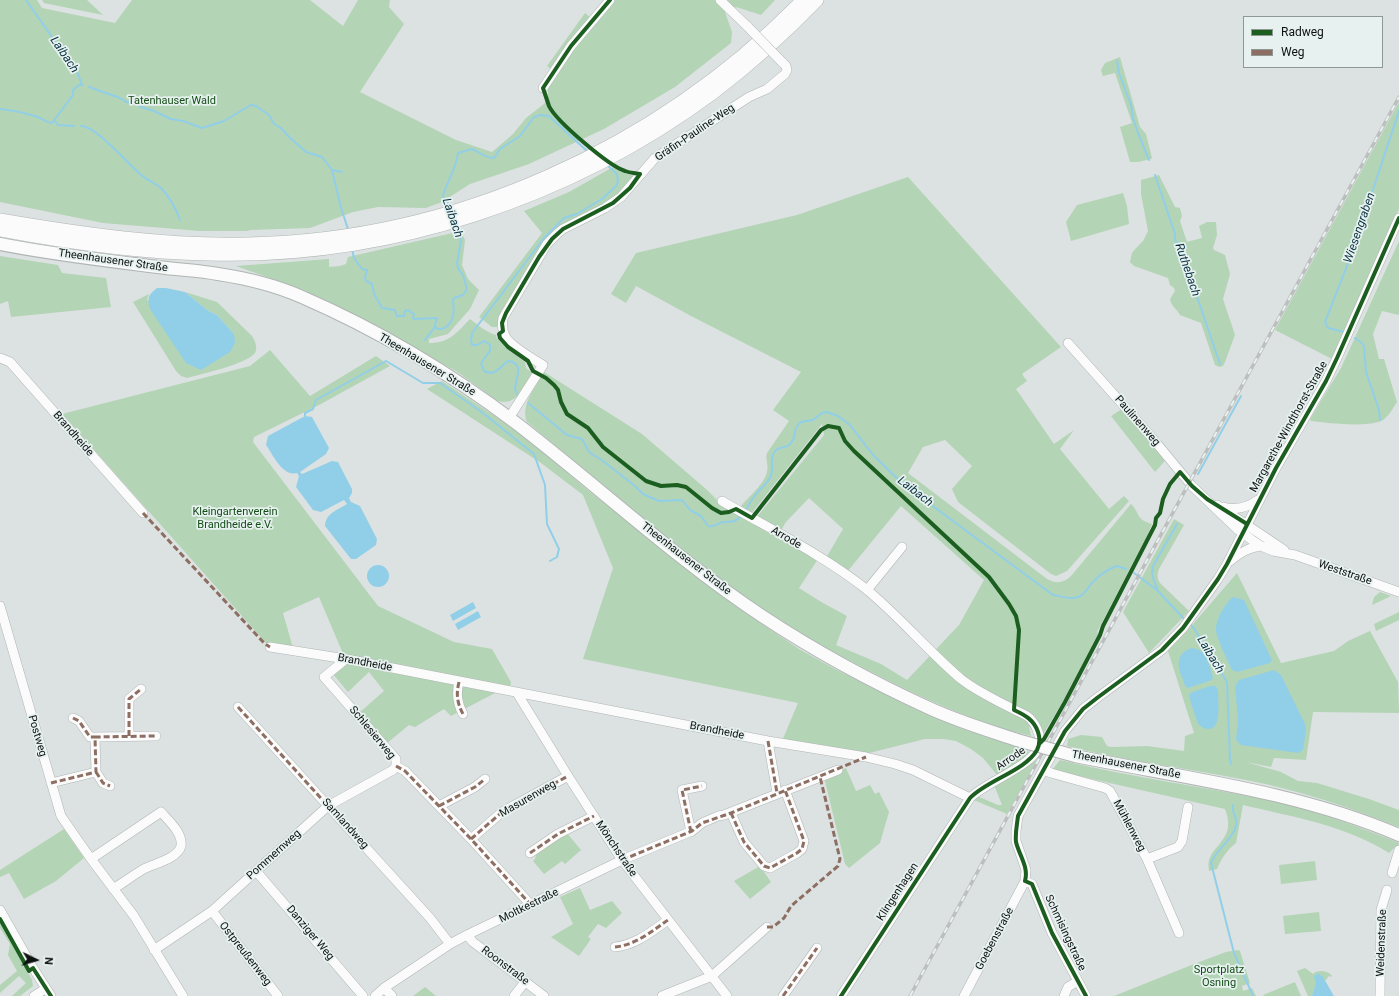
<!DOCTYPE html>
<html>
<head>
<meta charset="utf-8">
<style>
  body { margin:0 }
  #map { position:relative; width:1399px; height:996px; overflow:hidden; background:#dce2e1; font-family:Roboto,sans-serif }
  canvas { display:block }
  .legend { position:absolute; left:1243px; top:16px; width:140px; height:52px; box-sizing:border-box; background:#e7f2f0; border:1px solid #909896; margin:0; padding:5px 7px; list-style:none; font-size:12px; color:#0d1110 }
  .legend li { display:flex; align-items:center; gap:8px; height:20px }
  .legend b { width:20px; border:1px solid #909896 }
  .north { position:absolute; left:16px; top:940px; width:40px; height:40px; -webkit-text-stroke:3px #e7f2f0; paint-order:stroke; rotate:95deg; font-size:11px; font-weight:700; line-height:16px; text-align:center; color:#0d1110 }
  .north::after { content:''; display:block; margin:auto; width:14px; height:18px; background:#0d1110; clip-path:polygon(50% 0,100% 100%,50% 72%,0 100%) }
</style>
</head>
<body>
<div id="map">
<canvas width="1399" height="996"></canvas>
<ul class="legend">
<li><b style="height:5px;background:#1b5e20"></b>Radweg</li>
<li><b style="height:5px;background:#8d6e63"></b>Weg</li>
</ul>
<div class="north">N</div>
</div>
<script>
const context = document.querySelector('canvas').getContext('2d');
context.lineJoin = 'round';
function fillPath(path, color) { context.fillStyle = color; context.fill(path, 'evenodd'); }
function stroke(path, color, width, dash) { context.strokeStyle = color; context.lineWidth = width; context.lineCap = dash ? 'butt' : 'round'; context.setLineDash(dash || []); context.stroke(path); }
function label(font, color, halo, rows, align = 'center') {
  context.font = font + ' Roboto,sans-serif'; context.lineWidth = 3.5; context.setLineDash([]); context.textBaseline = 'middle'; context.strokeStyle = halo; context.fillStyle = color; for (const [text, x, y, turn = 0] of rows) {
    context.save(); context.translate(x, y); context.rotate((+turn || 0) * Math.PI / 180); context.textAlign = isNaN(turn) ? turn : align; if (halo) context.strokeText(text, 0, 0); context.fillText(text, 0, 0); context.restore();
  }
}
fillPath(new Path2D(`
  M0,0H37L42,8L115,23L132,0H310L343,26L358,0H390L389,7L404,24L360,92L456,140L492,152L513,134L526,118L544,104L548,97V85L555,72L547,66L585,13L590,17L605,0H775L761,15L736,7L725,12L732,32L731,43L675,87L604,129L529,164L470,184L442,202L426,208L378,207L353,212L310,228L250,230L248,231H200L103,223L0,202Z
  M42,0H87L103,15L44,3Z
  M1120,57L1140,127L1146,134L1152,158L1151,159L1138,162H1130L1120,127L1132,123L1115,73L1103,76L1101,70L1105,63Z
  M1399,102V209L1334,360L1275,330Z
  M613,167L622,172L634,176L612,201L589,211L536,254L502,310L497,327H492L479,317L542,233L524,211L569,192Z
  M1159,175L1175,207L1180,208L1182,216L1180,221L1187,242L1202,238L1199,226L1207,222H1216L1217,235L1213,248L1214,250L1225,255L1230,274L1223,299L1235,335L1225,362L1223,366L1219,367L1215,365L1201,323L1180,315C1177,309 1171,306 1170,299L1175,291L1174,288L1170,285L1168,278L1134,266L1130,262L1132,253L1136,248L1143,241L1148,231L1141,194V180Z
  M908,177L1061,347L1022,374L1027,381L1016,389L1054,444L1074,430L1060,449L1109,509L1124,496L1129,501L1067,571L1056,576L1051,574L958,502L952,489L972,466L945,440L923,447L908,473L1047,579C1056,584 1064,583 1071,576L1131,504C1141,514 1135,519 1152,524L1147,536L1097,632L1098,634L1063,701L1044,733H1043L1036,723L1029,727L1031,736C977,723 928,701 879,676C833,652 788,628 746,598C670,543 599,481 527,422C520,404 536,387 544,372L642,434L706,489L722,505L818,559L799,588L823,603L847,616L836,645L881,664L907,680L959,625L984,580L901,506L847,572L826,558L843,529L809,498L786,522L780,532L756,518L824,435L822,424L751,514L740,507C748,498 765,483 767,472C769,465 765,459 767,453L789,421L773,410L801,372L691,316L636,286L626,303L611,294L636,253L797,215Z
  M1123,193L1127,206L1129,224L1071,241L1066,222L1077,205Z
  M461,231L465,240L462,265L468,279L479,290L470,309L448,334L429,339V343C450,343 456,333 470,319C478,325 486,332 496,335V337L507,349L525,362L526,368L531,372V375C523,388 517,406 498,401L456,371L306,291L236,266L329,259V267L340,266L346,264L348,257Z
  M1399,241V315L1382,311L1373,334L1379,359H1384L1397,402C1393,408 1389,416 1383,420C1370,428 1327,423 1311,421L1310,419L1341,368Z
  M0,256L58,265L62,273L106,278L111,307L11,317L8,301L0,304Z
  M185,292L217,302L252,336C255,341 258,347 255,353C247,364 201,374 187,378L181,376L176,371L133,302L149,294L147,300L234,334L217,315L207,310Z
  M270,350L310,396L376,356L390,366L319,405L254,437L253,442L378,606L454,642L492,649L511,682L510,689L344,656L319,597L283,613L293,648L266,643L62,414L250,366Z
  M442,381L523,435L590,492L700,579L750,616L799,649L835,669L914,708L961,728L1013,745L1029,752L1022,760L997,775L983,758L971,749L956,741L943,739H925L865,754L782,741L798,703L583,659L613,568L583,495L541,463L427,389Z
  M1122,409L1165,458L1164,462L1155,472L1111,416Z
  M1174,519L1184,525L1159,569C1157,575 1157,578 1160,583L1189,611L1149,653L1123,612Z
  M1237,573L1281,663L1334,651L1348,641L1370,631L1398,682L1399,713L1313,712L1306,760L1274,758L1271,767L1246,762L1281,772L1298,781L1317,783L1369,799L1399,810V827C1349,807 1298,790 1246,780C1186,768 1126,761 1067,746L1068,739L1081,735L1102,737L1107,746L1111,747L1147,746L1184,751L1185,736L1194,733L1168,651L1187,631Z
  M1380,592L1391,596L1372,605L1374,597Z
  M1399,612V620L1376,631L1374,624Z
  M348,662L497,692L451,716L444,709L415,727L409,725L386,744L359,713L384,691L369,672L348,692L333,674Z
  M1040,754L1007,814L974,800L977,796L998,805H1002L994,785Z
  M1060,760C1133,778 1208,787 1281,803C1322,813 1360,827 1399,843V848L1395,847L1389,853C1345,825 1293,817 1243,805L1236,843C1227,850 1221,859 1217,869L1209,871C1206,852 1219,849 1226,834C1230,826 1228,817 1225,809L1052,770Z
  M846,768L856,791L870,785L875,794L879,792L889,812L880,843L849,868L845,864L825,781L827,776Z
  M64,829L84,858L56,881L24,899L9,873L0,877V870Z
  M567,833L581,850L565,864L562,861L544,874L533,861L535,859L537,851Z
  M1315,861L1317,880L1281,884L1279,865Z
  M760,866L771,882L750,899L734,881Z
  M580,888L590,910L612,901L622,913L606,928L598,924L588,937L591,939L579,956L551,937L573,924L560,897Z
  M1319,912L1321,931L1285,934L1283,916Z
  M0,922L32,980L33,986L20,996H12L26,983L19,976L0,993V985L17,971L8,955L10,944L0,928Z
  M1238,950L1240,951L1250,983L1242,986L1243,991L1252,988L1256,996H1114L1194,964L1226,952Z
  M1305,968L1313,974C1318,969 1328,971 1332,976L1331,977L1329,976L1325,981L1318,973L1316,985L1312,996H1308L1297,971Z
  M1295,982L1301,996H1264L1263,995Z
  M425,987L436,996H412H413Z`), '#b4d4b6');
fillPath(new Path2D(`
  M157,288H166L185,292L207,310L217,315L234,334L235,343L230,352L201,370L186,363L150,309C147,298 148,295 157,288Z
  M305,416L312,417L329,448L326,454L300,472L302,474L332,461L338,462L352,489V493L349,498L351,502L360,506L377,539L376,545L356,559H351L325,526C326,513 336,511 347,504L344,500L321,512L313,510L296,487L299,476L297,473C283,477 273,455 266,445L268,436Z
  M367 576a11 11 0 1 1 22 0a11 11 0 1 1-22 0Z
  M1233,597L1244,600L1272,660L1270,663L1237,672L1232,670C1228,661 1217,639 1216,631C1215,621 1225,603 1233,597Z
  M473,602L476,608L453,621L450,615Z
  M478,611L481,617L458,630L455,624Z
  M1192,648C1208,650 1208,663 1213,677L1212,680L1188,688C1184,686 1184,682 1182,677C1177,665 1176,653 1192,648Z
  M1274,670L1281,675L1305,724L1306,730L1303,750L1298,753L1241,745L1236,740L1238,720L1235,686L1239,680Z
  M1210,686H1216L1218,690C1218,699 1222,729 1209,729C1205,729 1201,727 1198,724L1189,697L1190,693Z
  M1318,973L1323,977L1334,996H1312L1316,983L1314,977Z`), '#91cfe8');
stroke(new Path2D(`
  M1117,61L1119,73L1131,105L1133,118L1138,133L1149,160
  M89,87L120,98L126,102L135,103L141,107L154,111L171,119L183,121L202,128L224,121L251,105L256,106L269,115L274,124L281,128L289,137L306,152L322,157L332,170L341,208L348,229
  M0,109C13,110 25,113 38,117C43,119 47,123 52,123L73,95V90L79,85H82L78,74L26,0
  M55,121L58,125L74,126
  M81,126C95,125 128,164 140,174C146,180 154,182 161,188C169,197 176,208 180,220
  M332,170L342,172
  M1155,175L1175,234V239L1194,288L1220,364
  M450,207C448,202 443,198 443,196C447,181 457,167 458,153L472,149C480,152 484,158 494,158L500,149L520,136L534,117L540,115L549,116L587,151
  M352,249L354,258L362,269L367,270L365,278L366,281L372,284L374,294L382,308L395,310L396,314L397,316H404L405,311L408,310L414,314L413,318L414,319L437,318C436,320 435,322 435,325C435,330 442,330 446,327C449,325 452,320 453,316C455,310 453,306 453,300L454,298L463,295L467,289L463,275L459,270L457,264L461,240L455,225
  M1344,332L1328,328L1325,322L1352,253L1399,111
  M1355,338L1362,343L1364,347L1366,372L1379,410L1380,420
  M425,340L435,327
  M517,394L515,389C515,379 526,363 508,361C500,366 496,377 484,371L481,363L490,351V345L484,341L477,345H472L471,340L472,333L544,238L564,218L577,214L602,199L616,186L618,182L617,174L607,165
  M528,403L567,435L582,439L589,452L603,461L635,486L643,494L659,501L680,500L683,501L690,510L701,516L708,526C714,527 715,525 720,523C729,520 733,525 741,516
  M305,416V413L313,409L316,400L386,361L423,383H440L483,413L534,454L545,485L547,524L559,549L557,557L550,561
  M1198,474L1241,396
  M746,510C749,504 752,499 756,494C761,488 769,482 771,475C774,468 769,457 775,451C779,446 787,449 791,443C798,435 791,430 801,422L813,420L822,413L827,412L838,416L850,425L873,455L903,484L1053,595C1061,596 1070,600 1078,597C1085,595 1087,589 1091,584C1098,576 1108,569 1117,566L1126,569
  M1134,573L1157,590L1185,620
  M1157,589L1152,574L1153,566L1177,524
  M1190,624L1193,627L1227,682L1230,759L1231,764
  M1233,805C1231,814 1239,818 1236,826C1232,841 1216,849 1211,863L1234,953L1253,996`), '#91cfe8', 2);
const minor = new Path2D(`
  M720,0L748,27
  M543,88L571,46L610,0
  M1068,343L1148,433L1192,486L1237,529L1252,540L1261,546L1273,551L1295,555L1399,592
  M0,358L10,362L143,513
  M509,418L543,365C533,359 510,346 505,336C502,330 502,324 503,318L547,244L558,233L563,229L605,208L621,197L655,158L749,97L767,89L785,74L787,70L786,66L782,62
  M722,501C770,529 823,555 866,589C900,617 928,651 961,679C975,690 995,700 1011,708C1016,711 1022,713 1027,716C1035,722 1040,733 1040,743C1038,764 985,782 970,798L841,996
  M1217,505L1284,550
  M1223,507C1236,511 1248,507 1258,500
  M1230,561C1240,553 1249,547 1261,546
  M867,590L902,547
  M0,606L61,816L91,859L134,916L183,996
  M270,647L346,659L768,741L866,757L895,764L913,770L970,798
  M346,659L324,677L396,759V766
  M459,682C456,694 457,703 463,714
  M517,693L568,776L622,860L727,996
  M238,707L430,918L450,944
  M73,718L79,721L90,737H95
  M129,736V699L141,689
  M768,741L777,793
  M396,766L405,771L471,839L531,905
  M1044,770L1051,773L1105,788L1110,791L1147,859L1179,933
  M96,772L103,783L110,786
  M51,783L96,772L95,737L156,736
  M439,806L475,787L485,779
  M731,813L744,842L764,866L770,868L797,853L802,849L804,841L785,790
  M691,832L682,790L702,786
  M471,839L502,812L568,776
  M530,853L558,834L594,816
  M91,859L161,812C168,820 183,833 181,846C178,859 152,864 142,870C132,876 123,883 113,889
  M1147,859L1178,847L1182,841L1188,807
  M256,871L363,996
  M1392,873L1399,850
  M1025,881L1032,884L1052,933L1086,996
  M0,910L33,968L51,996
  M212,911L278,996
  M467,935L473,942L544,996
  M615,947C636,945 652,931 668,920
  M154,950L212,911L328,806L393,770L396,766
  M384,988L392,996
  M34,996L45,989
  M375,996L384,988L450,944L467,935L622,860L692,831L702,823L718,816L724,815L838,770
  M514,996L525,982
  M662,996L712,976L767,927
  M783,996L817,948
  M964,996L1025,881L1026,870L1016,841V831L1018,816L1065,731L1083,709L1097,698L1162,650L1183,628L1218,579L1227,564L1276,468L1326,381L1337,358L1399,218
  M1064,996L1068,987L1078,981
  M1380,996L1381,910L1387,890`);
const major = new Path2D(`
  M0,244C55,255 111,261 166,268C183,270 201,271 218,274C245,278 277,286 302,297C378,330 450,373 516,423C598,486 676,559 762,616C815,651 872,682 929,708C957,721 987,730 1017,740
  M1075,756C1184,778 1296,791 1399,835`);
const highway = new Path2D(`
  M0,220C82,234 165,246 248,244C456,240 658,148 803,0
  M0,230C69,243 139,253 208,254C388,259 570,199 714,92C751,64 785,33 817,0`);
stroke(minor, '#b0b5b4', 10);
stroke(major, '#b0b5b4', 14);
stroke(highway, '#b0b5b4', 14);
stroke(minor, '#fafbfa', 9);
stroke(major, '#fafbfa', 12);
stroke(highway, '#fafbfa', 13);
const rail = new Path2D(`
  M910,996L1399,97`);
stroke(rail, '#bdbebe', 3.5);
stroke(rail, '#e7f2f0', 2, [6]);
const minorBridge = new Path2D(`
  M748,27L782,62`);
const majorBridge = new Path2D(`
  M1017,740L1075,756`);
stroke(minorBridge, '#b0b5b4', 10, []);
stroke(majorBridge, '#b0b5b4', 14, []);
stroke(minorBridge, '#fafbfa', 9);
stroke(majorBridge, '#fafbfa', 12);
stroke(new Path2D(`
  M143,513L265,644L270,647
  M459,682C456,694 457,703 463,714
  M238,707L328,806
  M73,718L79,721L90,737H95
  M129,736V699L141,689
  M768,741L777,793
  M396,766L405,771L471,839L531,905
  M96,772L103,783L110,786
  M51,783L96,772L95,737L156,736
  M439,806L475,787L485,779
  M731,813L744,842L764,866L770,868L797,853L802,849L804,841L785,790
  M691,832L682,790L702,786
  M471,839L502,812L568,776
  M530,853L558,834L594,816
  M622,860L692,831L702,823L731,813L866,757
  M767,927H773L784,918L791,906L838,866L840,859L820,777
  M615,947C636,945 652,931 668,920
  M783,996L817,948`), '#8d6e63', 3, [6, 3]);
stroke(new Path2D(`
  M610,0L571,46L543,88C545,94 547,100 549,106C556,121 609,166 625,171C630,173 635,173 640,174L630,188L613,203L563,229L552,239L539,257L506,313L502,323L503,331L499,334L500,338L508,347L528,361L533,371L546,378L554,385L558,390L561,402L567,414L588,428L603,447L646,481L661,486L677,485L686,487L712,508L721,513L729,512L736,509L752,518L821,430L828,426L839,428L845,441L854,451L989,577L1009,604L1016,616L1019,630L1014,710C1025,715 1034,720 1038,732C1040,738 1040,744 1037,750C1025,771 987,780 970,798L841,996
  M1040,743L1044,739L1065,702L1100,635L1103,626L1155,525L1156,518L1160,513L1163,499L1170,484L1180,472L1192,486L1207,499L1247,524
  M0,919L29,971L33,968L51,996
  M1086,996L1052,933L1032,884L1025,881C1029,867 1019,855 1016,842C1015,833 1017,825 1018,816L1065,731L1083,709L1097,698L1162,650L1183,628L1218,579L1227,564L1276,468L1326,381L1337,358L1399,218`), '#1b5e20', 4);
label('11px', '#144c16', '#e7f2f0', [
  ["Tatenhauser Wald",172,101],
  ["Kleingartenverein",235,512],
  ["Brandheide e.V.",235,525],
  ["Sportplatz",1219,970],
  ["Osning",1219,983]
]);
label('11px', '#0d1110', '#e7f2f0', [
  ["Gräfin-Pauline-Weg",695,133,-34],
  ["Theenhausener Straße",113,261,8],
  ["Theenhausener Straße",427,365,31],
  ["Paulinenweg",1137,421,49],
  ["Margarethe-Windthorst-Straße",1289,427,-61],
  ["Brandheide",73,434,49],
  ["Arrode",786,538,30],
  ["Theenhausener Straße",686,559,38],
  ["Weststraße",1345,573,19],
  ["Brandheide",365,663,11],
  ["Brandheide",717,731,11],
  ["Schlesierweg",372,733,50],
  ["Postweg",37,736,74],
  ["Arrode",1011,759,-34],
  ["Theenhausener Straße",1126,765,11],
  ["Masurenweg",528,799,-30],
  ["Samlandweg",345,824,48],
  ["Mühlenweg",1129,826,62],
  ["Mönchstraße",616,849,56],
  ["Pommernweg",274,855,-42],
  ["Klingenhagen",898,892,-57],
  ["Moltkestraße",529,906,-26],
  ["Danziger Weg",310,933,50],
  ["Schmisingstraße",1065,933,65],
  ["Goebenstraße",995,939,-62],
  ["Weidenstraße",1382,943,-88],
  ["Ostpreußenweg",245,954,52],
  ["Roonstraße",505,966,37]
]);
label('italic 12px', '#093241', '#e7f2f0', [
  ["Laibach",64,55,56],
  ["Laibach",452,218,71],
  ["Wiesengraben",1360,228,-71],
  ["Ruthebach",1187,270,71],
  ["Laibach",915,492,38],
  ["Laibach",1210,655,59]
]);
</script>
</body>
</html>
